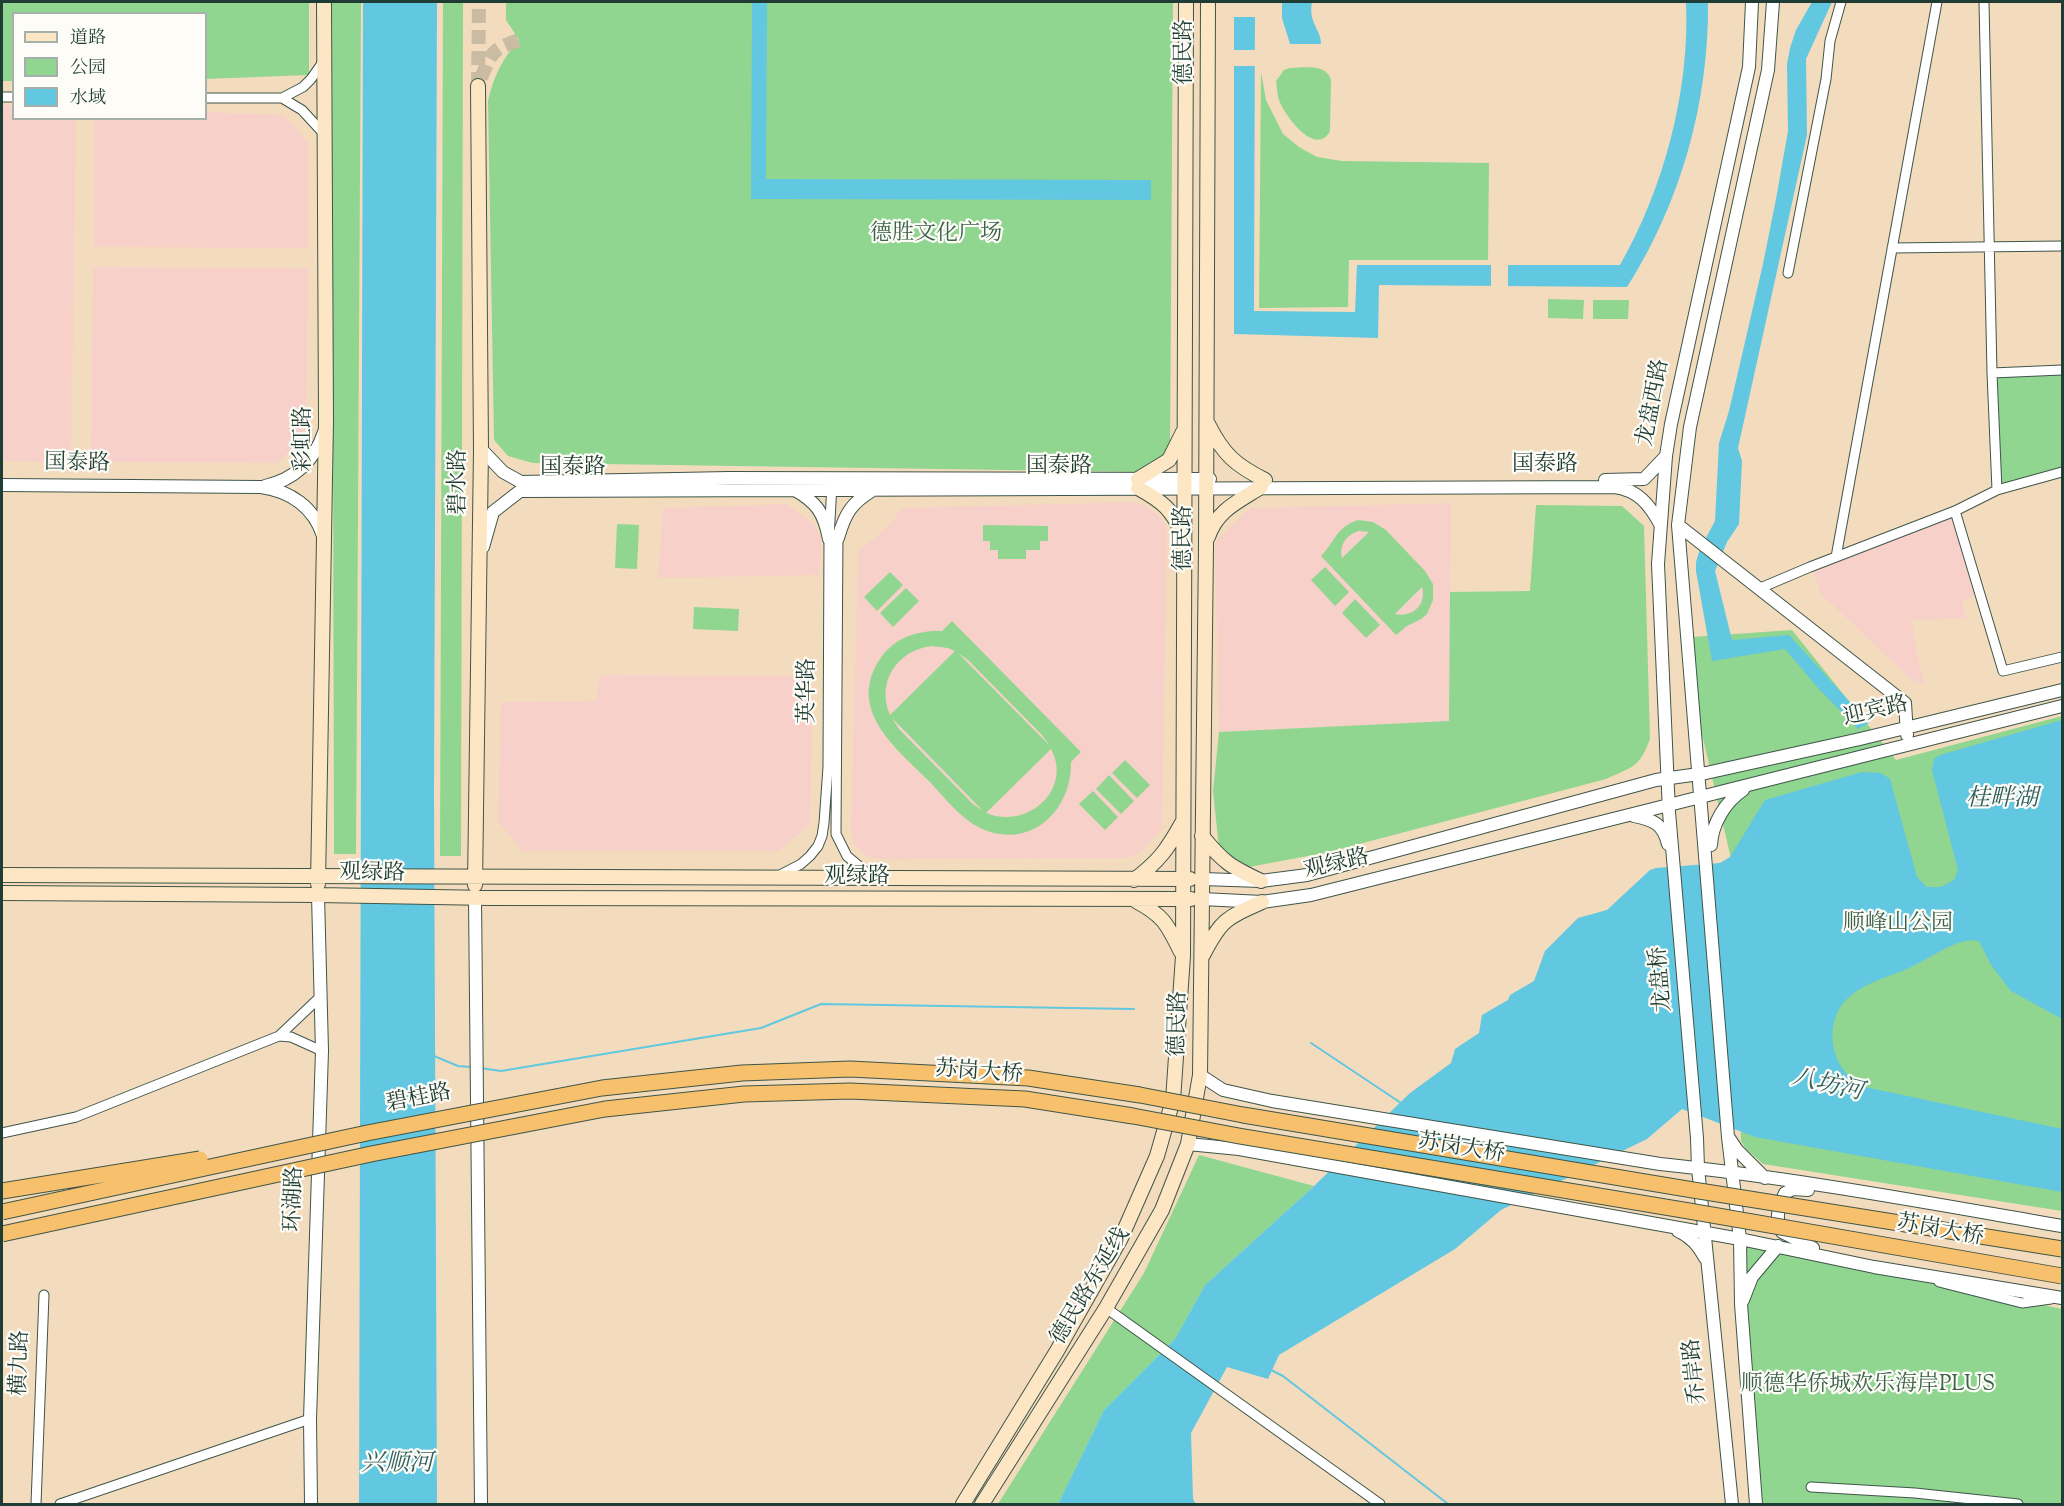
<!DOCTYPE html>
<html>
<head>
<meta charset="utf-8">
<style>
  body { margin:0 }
  #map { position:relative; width:2064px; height:1506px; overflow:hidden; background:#f3dcbd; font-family:"Sorts Mill Goudy","Noto Serif SC",serif }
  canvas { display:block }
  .frame { position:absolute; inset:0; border:3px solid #1f3d34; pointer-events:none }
  .legend { position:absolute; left:12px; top:12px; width:195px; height:108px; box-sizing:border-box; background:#fdfcf7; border:2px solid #a4b0a9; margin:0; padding:8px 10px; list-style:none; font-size:18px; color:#1f3d34 }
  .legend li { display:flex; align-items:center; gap:12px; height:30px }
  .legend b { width:30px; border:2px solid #a4b0a9 }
</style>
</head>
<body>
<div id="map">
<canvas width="2064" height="1506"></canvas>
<div class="frame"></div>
<ul class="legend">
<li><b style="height:8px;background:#fce6c4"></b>道路</li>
<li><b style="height:16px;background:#90d690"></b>公园</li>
<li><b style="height:16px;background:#62c7e0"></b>水域</li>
</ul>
</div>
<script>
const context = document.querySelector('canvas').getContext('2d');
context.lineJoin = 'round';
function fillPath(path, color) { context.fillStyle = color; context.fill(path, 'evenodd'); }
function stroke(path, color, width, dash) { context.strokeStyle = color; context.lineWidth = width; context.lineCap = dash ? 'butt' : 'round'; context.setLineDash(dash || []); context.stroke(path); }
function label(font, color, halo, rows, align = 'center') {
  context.font = font + ' "Sorts Mill Goudy","Noto Serif SC",serif'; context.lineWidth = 4.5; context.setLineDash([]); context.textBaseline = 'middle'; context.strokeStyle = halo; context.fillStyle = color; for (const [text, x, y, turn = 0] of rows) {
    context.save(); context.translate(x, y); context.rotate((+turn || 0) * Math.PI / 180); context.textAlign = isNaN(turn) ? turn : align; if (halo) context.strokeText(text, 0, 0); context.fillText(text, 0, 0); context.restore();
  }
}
fillPath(new Path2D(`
  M2,105L13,106L14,118L76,119L71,462L2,461Z
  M206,112L284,115L308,142V248L94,247V119L206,118Z
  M93,267L308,268L306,435L277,463L91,462Z
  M1134,502L1145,506L1156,512L1164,522L1167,532L1162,828L1143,850L1129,858L880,859L868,857L854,844L851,831L858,557L860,548L869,543L890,524L902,508Z
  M1451,503L1449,722L1219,732L1215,542L1250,508Z
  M787,504L813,523L822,540L819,575L658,578L663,508Z
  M1955,514L1976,596L1962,601L1966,618L1912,620L1916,650L1925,685L1912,680L1821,594L1813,572Z
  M600,675L813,676L810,824L779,851H523L498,821L501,702L596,701Z`), '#f7d0c9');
fillPath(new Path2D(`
  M2,2H309V75L206,79V14H14L13,81H2Z
  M332,2H361L356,854H334Z
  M443,2H463L461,856H440Z
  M506,2H1173L1170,453L1141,472L533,463L508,456L494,440L488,101C493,77 503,58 519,40L506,20Z
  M1290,68C1305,68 1326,63 1331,80L1330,131C1316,158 1284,115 1279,100C1277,94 1277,88 1276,81L1284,70Z
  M1261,72L1266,100L1283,134L1299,147L1317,157L1342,161L1489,163L1488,260H1349L1348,307L1259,308Z
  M1548,299L1584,300L1583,319L1548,318Z
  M1593,300H1629L1628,319H1593Z
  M2062,370V472L1997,490L1992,373Z
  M1536,505L1622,506L1644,526L1650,739C1639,768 1634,766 1606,779L1329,852L1249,867L1219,848L1213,791L1219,732L1449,721L1450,592L1530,591Z
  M1358,520L1373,522L1386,530L1425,571L1433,584V600L1427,614L1421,619L1407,626L1396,635L1321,556C1335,542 1336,527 1358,520ZM1359,531L1369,532L1342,558C1339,545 1346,535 1359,531ZM1422,587C1427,605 1412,618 1395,614Z
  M617,524L639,525L637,569L615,568Z
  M983,525L1048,526V541H1040V550H1026V559H998V550H990V541H983Z
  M1325,567L1349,592L1335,606L1311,580Z
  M890,572L903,585L877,611L864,597Z
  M906,588L919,601L893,627L880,613Z
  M1355,599L1380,625L1366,638L1342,613Z
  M694,607L739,609L738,631L693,629Z
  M952,621L1081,752L1071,762C1072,812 1029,851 980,828C960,818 945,798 930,782C896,748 844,709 882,656C896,637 919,630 942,631ZM932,646L948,648L955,651L890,715C876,682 897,650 932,646ZM958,653L968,660L1042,735L1050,746ZM892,718L983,811L973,804L899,729ZM1051,749C1073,790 1027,830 986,813Z
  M1792,630L1896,760L2062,716V1211L1763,1164L1746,1149L1741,1141L1733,867L1701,730L1692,637Z
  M1125,760L1150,785L1137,798L1112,773Z
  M1109,775L1134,801L1121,814L1096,789Z
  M1093,791L1118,817L1105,830L1079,804Z
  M1199,1155L1314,1186L1205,1285L1175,1339L1104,1410L1058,1504H998L1144,1273Z
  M1740,1239L2062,1309V1504H1756Z`), '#90d690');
fillPath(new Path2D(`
  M363,2H437L434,794L437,1504H359Z
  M752,2H767L766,179L1151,180V200L751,199Z
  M1234,2H1255L1254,311L1355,312L1357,265H1620C1664,188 1690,90 1686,2H1708C1709,102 1681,202 1627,287L1379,285L1378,338L1234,334Z
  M1282,2H1312C1308,23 1321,29 1321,44H1290L1282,18Z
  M1812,2H1832L1806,59L1807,135L1738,448L1742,461L1739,524L1727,542L1715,571L1732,640L1789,635L1869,723L1858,729L1818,688L1785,649L1712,661L1696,571V562L1700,549L1715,521L1719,443L1729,411L1763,264L1776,199L1788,131L1787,64L1790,48L1796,30Z
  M2062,720V1019L2011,991L1991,965L1979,941C1960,936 1932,957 1915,965C1894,976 1866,981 1848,998C1826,1018 1828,1057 1850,1077C1854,1081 1860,1084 1865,1087L2062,1129V1192L1755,1137L1682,1109L1647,1139L1501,1210L1455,1249L1279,1355L1268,1379L1227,1367L1191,1433L1193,1499L1196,1504H1058L1104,1410L1175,1339L1205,1285L1314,1186L1410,1093L1451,1063L1455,1049L1479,1033L1482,1015L1508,1000L1510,995L1534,981L1545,951L1578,918L1607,910L1650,870L1656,868L1720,863L1730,857L1765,800L1862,772L1881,773L1890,779L1917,877L1927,887H1941L1954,880L1958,870L1932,770L1934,759L1940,755Z`), '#62c7e0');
fillPath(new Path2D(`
  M1231,2H1258V17H1231Z
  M1231,50H1258V66H1231Z
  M1491,262H1508V289H1491Z`), '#f3dcbd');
stroke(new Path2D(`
  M1311,1043L1401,1103
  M434,1056L458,1066L471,1067
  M480,1068L501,1071L761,1028L821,1004L1134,1009
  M1271,1370L1283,1376L1448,1504`), '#62c7e0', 2);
stroke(new Path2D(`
  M481,78C492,52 491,50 519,40
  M478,86L479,2`), '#c9bca2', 14, [14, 7]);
const minor = new Path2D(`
  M1984,2L1992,373L1997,490
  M2,97H14
  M206,98H282L303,87L311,79L323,62
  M282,98L302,110L325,135
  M1892,248L2062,246
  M1788,273L1826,79L1830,41L1841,2
  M1992,373L2062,370
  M1955,511L2003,671L2062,657
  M838,533L836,834L847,856L874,879
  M1836,557L1937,2
  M1758,589L1810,567L1955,511L1997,490L2062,472
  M780,875L801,864L810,856L818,846L822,836L824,823L828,767L829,539L832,484
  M279,1036L291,1037L322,1051
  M2,1133L76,1117L279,1036L320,997
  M1939,1282L2022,1303L2051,1299
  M1106,1308L1380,1504
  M1811,1487L1915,1493L2018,1504
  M36,1504L44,1295
  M60,1504L310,1419`);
const tertiary = new Path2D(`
  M481,449L503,472L521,482L729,478L1210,479
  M1605,480L1644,479L1666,456
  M2,485L261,487C290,491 314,507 323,536
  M265,486C294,480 315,460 324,432
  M793,489C817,502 824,513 829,539
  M1678,525L1905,703L1907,735
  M838,538C845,514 851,503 873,490
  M483,547L493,512L520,491L1614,487C1638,490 1649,504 1660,524
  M1634,816C1654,820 1663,824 1668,844
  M1711,845C1712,824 1725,802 1743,790
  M1202,879L1261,881L1307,875L1656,780L1706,773L1860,739L2062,690
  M475,898L481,1504
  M1202,899L1262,902L1311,895C1561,832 1811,767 2062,706
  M1200,1075L1223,1090L1272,1101L1660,1164C1795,1178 1929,1203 2062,1226
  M1729,1138L1737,1150L1765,1178
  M1188,1144L1239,1149L1740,1239L1874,1267L2062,1298
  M1808,1190L1793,1189L1785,1193C1779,1207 1774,1218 1782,1232L1813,1248
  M1678,1231C1691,1237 1698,1245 1705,1258
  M1743,1300L1752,1277L1778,1246
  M311,1504L310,1419L322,1051L318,895
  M1732,1504L1698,1168L1697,1138L1669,812L1658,564L1666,456L1671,424L1749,67L1752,2
  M1756,1504L1741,1304L1740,1239L1728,1137L1678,525L1690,427L1768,70L1773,2`);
const secondary = new Path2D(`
  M1208,424C1223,454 1235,465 1265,480
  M1138,479L1169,460L1183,432
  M1138,488C1163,502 1172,509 1183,535
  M1208,537C1217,510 1239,501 1261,487
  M1202,836C1223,862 1231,867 1261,881
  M2,875L1190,879
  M1134,880C1159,861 1167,850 1182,823
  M318,884L326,421L324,2
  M475,885L481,449L478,86
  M2,893L318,895L490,898L1191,899
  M1136,901C1164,916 1167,924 1181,952
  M1203,955C1221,920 1226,918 1262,902
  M963,1504L1057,1351L1121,1238L1157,1156L1173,1100L1183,956L1186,2
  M982,1504L1106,1308L1162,1210L1188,1144L1200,1075L1206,545L1208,2`);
stroke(minor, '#3f5549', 11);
stroke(tertiary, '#3f5549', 14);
stroke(secondary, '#3f5549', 16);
stroke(minor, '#fff', 9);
stroke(tertiary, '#fff', 12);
stroke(secondary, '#fce6c4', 14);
const trunkBridge = new Path2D(`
  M2,1191L200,1159
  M2,1212L367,1133L602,1088L742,1073L850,1069L1028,1078L1140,1095L1243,1115L1693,1190L2062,1249
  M2,1234L371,1154L605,1109L744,1094L850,1091L1025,1099L1133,1116L1239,1136L1689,1211L2062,1276`);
stroke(trunkBridge, '#3f5549', 17, []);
stroke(trunkBridge, '#f7c06c', 15);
label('22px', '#1f3d34', '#fdfcf7', [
  ["德民路",1186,52,-90],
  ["龙盘西路",1655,403,-79],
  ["彩虹路",305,439,-90],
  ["国泰路",77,465,1],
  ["国泰路",1545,466],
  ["国泰路",1059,468],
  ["国泰路",573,469],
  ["碧水路",460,482,-90],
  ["德民路",1185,538,-90],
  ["英华路",809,691,-90],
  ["迎宾路",1876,713,-13],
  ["观绿路",1337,866,-13],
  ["观绿路",372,875,1],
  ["观绿路",857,878],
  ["龙盘桥",1663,979,-95],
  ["德民路",1180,1024,-89],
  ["苏岗大桥",979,1074,4],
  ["碧桂路",419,1100,-11],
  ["苏岗大桥",1461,1150,9],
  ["环湖路",296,1199,-88],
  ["苏岗大桥",1940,1232,10],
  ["德民路东延线",1092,1287,-59],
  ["横九路",22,1363,-88],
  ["乔岸路",1697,1371,-96]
]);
label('22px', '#3b634b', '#fdfcf7', [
  ["德胜文化广场",936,235],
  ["顺峰山公园",1898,925],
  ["顺德华侨城欢乐海岸PLUS",1868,1386]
]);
label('italic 24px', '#30605f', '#fdfcf7', [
  ["桂畔湖",2002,801],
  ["八坊河",1827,1087,13],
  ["兴顺河",397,1466]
]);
</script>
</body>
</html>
